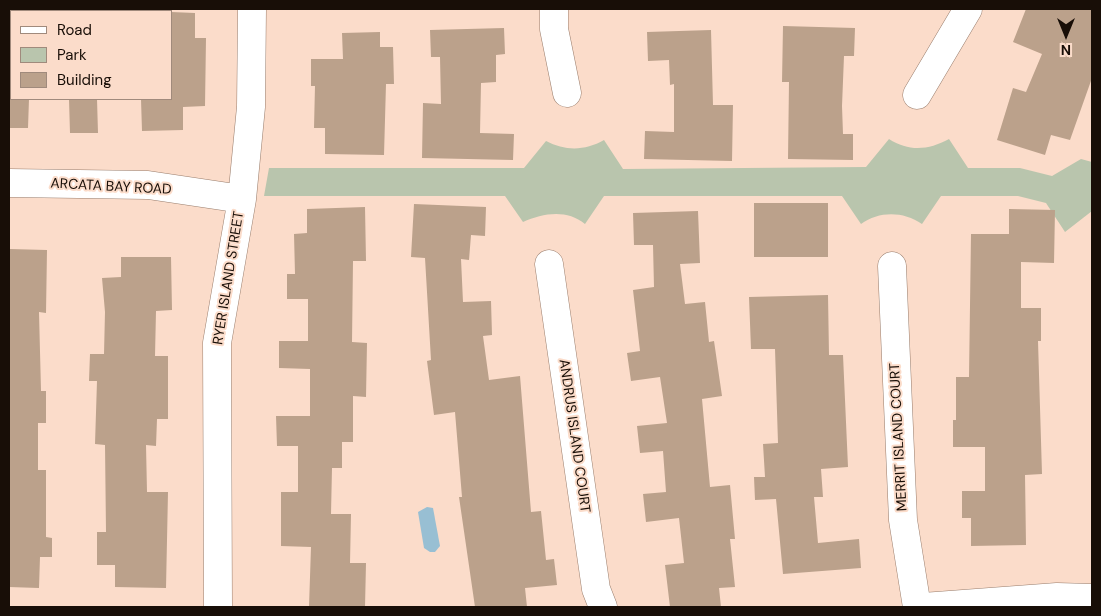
<!DOCTYPE html>
<html>
<head>
<meta charset="utf-8">
<style>
  body { margin:0 }
  #map { position:relative; width:1101px; height:616px; overflow:hidden; background:#fbdcca; font-family:"DM Sans",sans-serif }
  canvas { display:block }
  .frame { position:absolute; inset:0; border:10px solid #180e07; pointer-events:none }
  .legend { position:absolute; left:10px; top:10px; width:162px; height:90px; box-sizing:border-box; background:#fbdcca; border:1px solid #a08a7c; margin:0; padding:6px 9px; list-style:none; font-size:15px; color:#180e07 }
  .legend li { display:flex; align-items:center; gap:10px; height:25px }
  .legend b { width:25px; border:1px solid #a08a7c }
  .north { position:absolute; left:1041px; top:10px; width:50px; height:50px; -webkit-text-stroke:4px #fbdcca; paint-order:stroke; rotate:180deg; font-size:14px; font-weight:700; line-height:20px; text-align:center; color:#180e07 }
  .north::after { content:''; display:block; margin:auto; width:18px; height:22px; background:#180e07; clip-path:polygon(50% 0,100% 100%,50% 72%,0 100%) }
</style>
</head>
<body>
<div id="map">
<canvas width="1101" height="616"></canvas>
<div class="frame"></div>
<ul class="legend">
<li><b style="height:6px;background:#fff"></b>Road</li>
<li><b style="height:14px;background:#b9c5ad"></b>Park</li>
<li><b style="height:14px;background:#bba18b"></b>Building</li>
</ul>
<div class="north">N</div>
</div>
<script>
const context = document.querySelector('canvas').getContext('2d');
context.lineJoin = 'round';
function fillPath(path, color) { context.fillStyle = color; context.fill(path, 'evenodd'); }
function stroke(path, color, width, dash) { context.strokeStyle = color; context.lineWidth = width; context.lineCap = dash ? 'butt' : 'round'; context.setLineDash(dash || []); context.stroke(path); }
function label(font, color, halo, rows, align = 'center') {
  context.font = font + ' "DM Sans",sans-serif'; context.lineWidth = 4; context.setLineDash([]); context.textBaseline = 'middle'; context.strokeStyle = halo; context.fillStyle = color; for (const [text, x, y, turn = 0] of rows) {
    context.save(); context.translate(x, y); context.rotate((+turn || 0) * Math.PI / 180); context.textAlign = isNaN(turn) ? turn : align; if (halo) context.strokeText(text, 0, 0); context.fillText(text, 0, 0); context.restore();
  }
}
fillPath(new Path2D(`
  M889,139C909,152 929,150 949,139L968,168H1020L1052,176L1081,159L1092,162V211L1065,232L1046,203L1018,196H941L922,224C903,211 879,211 861,224L842,196H604L585,224C567,209 543,213 523,222L505,196H264L269,168H524L546,141C565,151 585,151 604,140L623,169L866,167Z`), '#b9c5ad');
fillPath(new Path2D(`
  M427,507L433,508L440,546L435,552H430L424,548L418,512Z`), '#98bfd3');
fillPath(new Path2D(`
  M1026,9H1092V78L1070,140L1051,135L1045,155L997,140L1013,88L1026,92L1042,54L1013,42Z
  M171,12L195,13V38H206L205,106L183,107V130L142,131L141,99H171Z
  M783,26L855,28L854,56H844L842,106L843,134H853V160L788,159L789,82H782Z
  M504,28L505,54L496,55V82L481,83L480,133L514,134L513,160L422,158L423,103L441,104L440,57H431L430,30Z
  M711,30L713,105H733L732,161L644,159L645,131L674,132V84L670,85L669,60L648,61L647,32Z
  M380,32V47H393L394,84H386L384,155L325,154V128H314L315,86H311V59H343L342,33Z
  M9,99H29L28,128H9Z
  M69,99H97L98,133H70Z
  M754,203H828V257H754Z
  M414,204L486,207L485,236L471,235L469,260L461,259L463,302L491,301L492,335L483,336L489,380L520,376L531,512L541,511L546,560L554,559L557,585L525,588L527,607H475L459,497H462L455,412L434,415L427,361L431,360L425,258L411,257Z
  M365,207L366,261H353L352,342L367,343L366,397L353,396V442H342V468H332L331,514H351L350,563H366L365,607H309L311,547L281,546V492H298V446H277L276,416H310V369L279,368V341H308V299H287V274H295L294,234L307,233V209Z
  M1009,209L1055,210L1054,263L1021,262V308H1041V341H1038L1042,474L1025,475L1026,545L971,546V518H962V491H985V447H953V420H956V377H969L971,234H1009Z
  M698,211L700,263L680,264L685,304L705,302L709,342L714,341L722,396L702,399L710,487L730,485L735,539H730L735,587L719,588L721,607H670L665,565L684,563L679,518L646,522L643,494L666,492L663,451L640,453L637,426L667,423L660,377L631,381L627,353L640,351L633,290L654,287L653,245H634L633,213Z
  M9,249L47,250L46,313L39,312L41,391H46V423H38V470H46V537L52,538V557H40L39,588L9,587Z
  M121,257H171L172,310L156,311L155,356H168V419H157L156,446L146,445L147,492H168L166,588L115,587V565H97V532H106L105,445L95,444L97,381H89L90,354H104L105,312L102,278L121,277Z
  M828,295L829,355H843L848,467L821,469L823,497H814L818,543L859,539L861,568L783,574L776,499L755,500L754,477H765L763,444L778,443L775,349H751L749,297Z`), '#bba18b');
const minor = new Path2D(`
  M554,9V29L567,93
  M917,95L968,9
  M9,183L148,185L242,199
  M549,264L596,589L603,607
  M892,266L903,520L917,607
  M218,607L217,343L242,199L251,107L252,9
  M923,607L1057,597L1092,598`);
stroke(minor, '#997d6c', 29);
stroke(minor, '#fff', 28);
label('14px', '#180e07', '#fbdcca', [
  ["ARCATA BAY ROAD",111,187,3],
  ["RYER ISLAND STREET",229,278,-81],
  ["ANDRUS ISLAND COURT",574,436,82],
  ["MERRIT ISLAND COURT",899,437,-93]
]);
</script>
</body>
</html>
